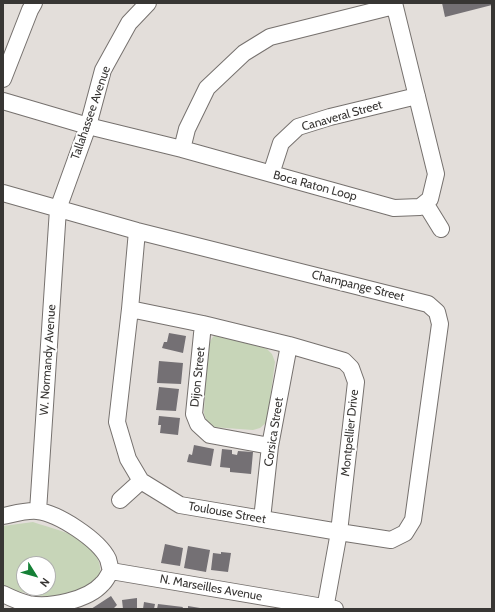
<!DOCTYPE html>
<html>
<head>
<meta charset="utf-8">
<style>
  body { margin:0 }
  #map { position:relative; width:495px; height:612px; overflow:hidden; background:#e3deda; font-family:Cabin,sans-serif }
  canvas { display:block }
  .frame { position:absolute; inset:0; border:4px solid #383634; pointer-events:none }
  .north { position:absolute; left:16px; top:556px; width:40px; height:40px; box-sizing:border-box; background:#fff; border:1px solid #afafae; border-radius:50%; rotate:127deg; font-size:11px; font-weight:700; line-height:16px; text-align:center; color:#383634 }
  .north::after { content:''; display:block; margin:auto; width:14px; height:18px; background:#158036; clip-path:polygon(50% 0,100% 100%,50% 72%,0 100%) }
</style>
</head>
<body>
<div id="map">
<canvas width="495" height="612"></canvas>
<div class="frame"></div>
<div class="north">N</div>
</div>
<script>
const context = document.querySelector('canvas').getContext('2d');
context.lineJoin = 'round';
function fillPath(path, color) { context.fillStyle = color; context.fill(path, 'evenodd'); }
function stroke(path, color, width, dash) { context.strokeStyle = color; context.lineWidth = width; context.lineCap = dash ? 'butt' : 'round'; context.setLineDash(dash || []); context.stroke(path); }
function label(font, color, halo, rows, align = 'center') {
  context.font = font + ' Cabin,sans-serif'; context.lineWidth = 4; context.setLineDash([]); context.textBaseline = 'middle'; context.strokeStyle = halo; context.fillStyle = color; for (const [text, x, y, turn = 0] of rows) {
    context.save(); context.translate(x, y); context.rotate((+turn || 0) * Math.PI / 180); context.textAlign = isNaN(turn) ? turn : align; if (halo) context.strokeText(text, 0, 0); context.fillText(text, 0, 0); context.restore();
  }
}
fillPath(new Path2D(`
  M216,334L267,349L272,354L275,362L267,422L260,428L253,430L212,427L207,422L204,414L207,348L212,338Z
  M33,522C50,528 72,532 86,544C108,563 104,586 76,594C68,596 59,596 51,597C40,597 15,590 3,588V526ZM24,564H48V588H24Z`), '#c7d5b8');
fillPath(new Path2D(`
  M442,3H492V5L445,17Z
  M169,333L186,336L183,353L162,348L164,342H167Z
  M159,361L183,363L181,384L157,383Z
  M159,387L179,389L176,411L156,410Z
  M159,416L180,418L178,435L160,433L161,425H158Z
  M194,445L214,449L211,466L187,462L189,454L192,455Z
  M222,449L232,450V454L237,455L238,451L253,452L251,474L230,472V468L220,467Z
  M165,544L183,548L180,566L161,563Z
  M188,546L210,550L206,572L184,568Z
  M221,552L231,553L228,572L211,570L213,553L221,554Z
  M111,596L117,605L114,608L115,609H91Z
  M137,598V609H123L122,600Z
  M144,602L155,604L154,609H143Z
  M158,604L183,607L182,609H157Z
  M188,606L200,608V609H188Z`), '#747074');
const minor = new Path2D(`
  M3,79L30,10L34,3
  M3,101L88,126L182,149L394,208L420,207L430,199L436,174L394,3
  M182,149L187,129L207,88L244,53L270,37L394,6
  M271,174L281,143L298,127L330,117L417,96
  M3,193L137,231L428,304L437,312L440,324L413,520L405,533L391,540L339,532L180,505L141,481L128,459L117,422L130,309L137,231
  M425,203L441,229
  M130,309L203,324L289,345L344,361L351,368L356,382L339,532L325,609
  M203,324L194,414L198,424L210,435L270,446
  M120,500L141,481
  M38,511L58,209L88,126L103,70L129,23L148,3
  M3,516C13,514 26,510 37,511C58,513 99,540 108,559C109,563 110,567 111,571C108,575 106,581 102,584C88,600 50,608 29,604C20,602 11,598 3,594
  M262,519L270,446L289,345
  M111,571L335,609`);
stroke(minor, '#76716e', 18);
stroke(minor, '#fff', 16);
label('12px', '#383634', '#fff', [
  ["Tallahassee Avenue",91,113,-71],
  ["Canaveral Street",342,116,-16],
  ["Boca Raton Loop",315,186,15],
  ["Champange Street",358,286,14],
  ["W. Normandy Avenue",48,360,-86],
  ["Dijon Street",198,377,-84],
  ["Corsica Street",274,432,-81],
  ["Montpellier Drive",350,433,-84],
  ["Toulouse Street",227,513,10],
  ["N. Marseilles Avenue",211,588,10]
]);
</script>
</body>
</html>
